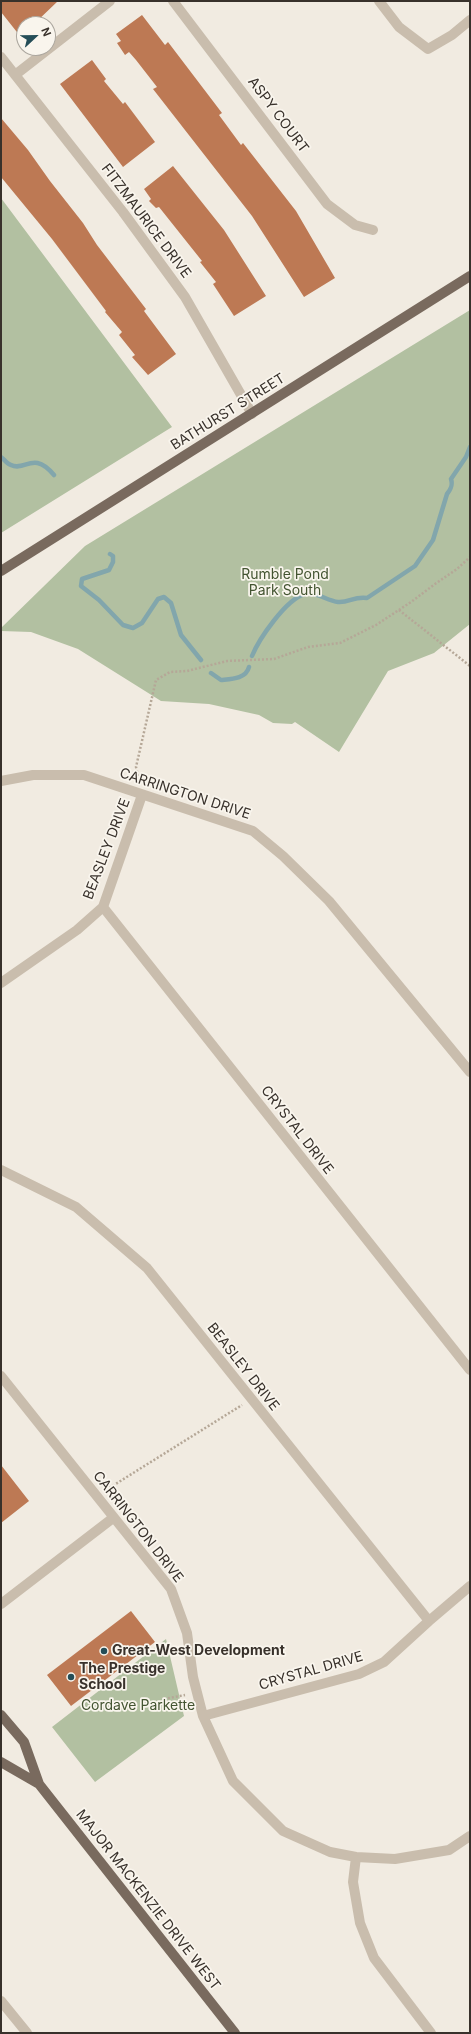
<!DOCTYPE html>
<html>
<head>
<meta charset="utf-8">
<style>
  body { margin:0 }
  #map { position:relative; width:471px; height:2034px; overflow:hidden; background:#f1ebe1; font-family:Inter,sans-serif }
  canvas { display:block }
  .frame { position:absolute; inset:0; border:2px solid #38312b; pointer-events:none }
  .north { position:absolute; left:16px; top:16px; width:40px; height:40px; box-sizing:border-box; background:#f9f5ed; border:1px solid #aca79f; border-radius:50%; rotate:68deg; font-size:11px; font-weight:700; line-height:16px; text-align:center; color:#38312b }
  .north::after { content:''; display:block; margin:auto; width:14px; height:18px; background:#244d57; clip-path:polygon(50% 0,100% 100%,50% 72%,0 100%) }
</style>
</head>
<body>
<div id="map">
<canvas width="471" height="2034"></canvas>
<div class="frame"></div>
<div class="north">N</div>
</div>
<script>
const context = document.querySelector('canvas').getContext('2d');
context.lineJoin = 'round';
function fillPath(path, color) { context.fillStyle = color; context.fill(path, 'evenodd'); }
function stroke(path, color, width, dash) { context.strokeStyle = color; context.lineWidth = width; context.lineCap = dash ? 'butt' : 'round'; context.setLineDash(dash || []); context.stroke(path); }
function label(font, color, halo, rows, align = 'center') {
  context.font = font + ' Inter,sans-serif'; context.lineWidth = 3.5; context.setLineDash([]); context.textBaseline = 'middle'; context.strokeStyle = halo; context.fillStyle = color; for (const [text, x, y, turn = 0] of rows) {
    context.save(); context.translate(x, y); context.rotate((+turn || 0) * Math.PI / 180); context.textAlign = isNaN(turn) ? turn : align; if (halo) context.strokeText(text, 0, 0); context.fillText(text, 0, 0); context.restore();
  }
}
fillPath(new Path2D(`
  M1,198L172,427L1,533Z
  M470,310V624L434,653L388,671L339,752L295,722L292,724L273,723L259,715L209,704L161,701L78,649L31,632L1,631V628L85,546Z
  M166,1639L184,1716L95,1782L52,1727Z`), '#b2c0a1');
stroke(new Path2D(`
  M1,457C4,459 7,464 11,465C25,472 33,450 54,475
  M110,554L113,556V562L109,570L82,579L81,586L99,600L123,625L133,628L142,623L158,599L164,597L171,603L181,635L201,660
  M252,656C259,639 286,599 305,594C316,591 327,601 338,602C349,603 354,596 367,598L415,566L433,540L447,494C451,489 453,485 451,479L466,457L470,447
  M211,673L221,680C231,679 246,679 249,667`), '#82a6ac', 4.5);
fillPath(new Path2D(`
  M1,1H58L34,24H24V41L1,12Z
  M142,15L165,45L168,42L222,113L219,115L241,145L243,143L296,211L335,278L304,297L252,216L153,89L157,87L136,60L129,52L125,55L117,43L121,41L116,34Z
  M92,60L106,79L104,81L123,104L125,102L155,142L123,167L60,84Z
  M1,118L28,150L50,181L83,223L97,245L146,309L144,311L176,354L148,375L132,357L135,355L119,335L122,332L105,312L106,311L52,239L1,177Z
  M173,166L224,230L266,296L234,316L213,284L216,282L200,262L202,261L159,207L156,208L149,201L151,199L144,189Z
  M1,1465L29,1501L1,1523Z
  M131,1611L155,1642L71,1706L47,1675Z`), '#bd7954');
stroke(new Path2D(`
  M399,610L470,666
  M139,780L136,767L156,680L170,672L187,671L227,661L274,659L308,647L340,643L376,625L411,602L435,584L457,569L470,557
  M106,1490L242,1405
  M164,1699L185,1695`), '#b5a797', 2.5, [2, 2]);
stroke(new Path2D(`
  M173,1L327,204L355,225L373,230
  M379,1L399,27L428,49L452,35L470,20
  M1,57L123,212L185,297L252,414
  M15,75L110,1
  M1,781L33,775H84L253,831L283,856L329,901L470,1072
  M103,907L470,1370
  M1,983L77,930L103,907L142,795
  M1,1170L76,1207L147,1268L429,1621
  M1,1376L171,1589L187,1633L193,1677L203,1716L233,1781L283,1831L330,1852L356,1857L395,1859L449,1850L470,1836
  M1,1604L113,1518
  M203,1716L359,1674L384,1662L429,1621L470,1586
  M356,1857L353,1882L360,1923L374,1958L431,2033
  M1,2001L27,2033`), '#c9bdad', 10);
stroke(new Path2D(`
  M1,571L470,276
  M1,1715L24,1742L39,1784L235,2033
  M1,1762L39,1784`), '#796a5e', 10);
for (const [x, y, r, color] of [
  [104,1651,4,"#244d57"],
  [71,1677,4,"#244d57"]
]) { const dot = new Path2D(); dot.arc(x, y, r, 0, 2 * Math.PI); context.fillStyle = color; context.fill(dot); stroke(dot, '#f9f5ed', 1.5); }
label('14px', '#38312b', '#f9f5ed', [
  ["ASPY COURT",278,115,53],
  ["FITZMAURICE DRIVE",146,221,53],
  ["BATHURST STREET",228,412,-32],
  ["CARRINGTON DRIVE",185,794,18],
  ["BEASLEY DRIVE",107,849,-69],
  ["CRYSTAL DRIVE",297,1130,52],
  ["BEASLEY DRIVE",243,1367,52],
  ["CARRINGTON DRIVE",138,1527,52],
  ["CRYSTAL DRIVE",311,1671,-16],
  ["MAJOR MACKENZIE DRIVE WEST",148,1900,52]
]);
label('14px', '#435431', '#f9f5ed', [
  ["Rumble Pond",285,575],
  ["Park South",285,591],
  ["Cordave Parkette",138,1706]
]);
label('bold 14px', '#38312b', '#f9f5ed', [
  ["Great-West Development",112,1651],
  ["The Prestige",79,1669],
  ["School",79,1685]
], 'left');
</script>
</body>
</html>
